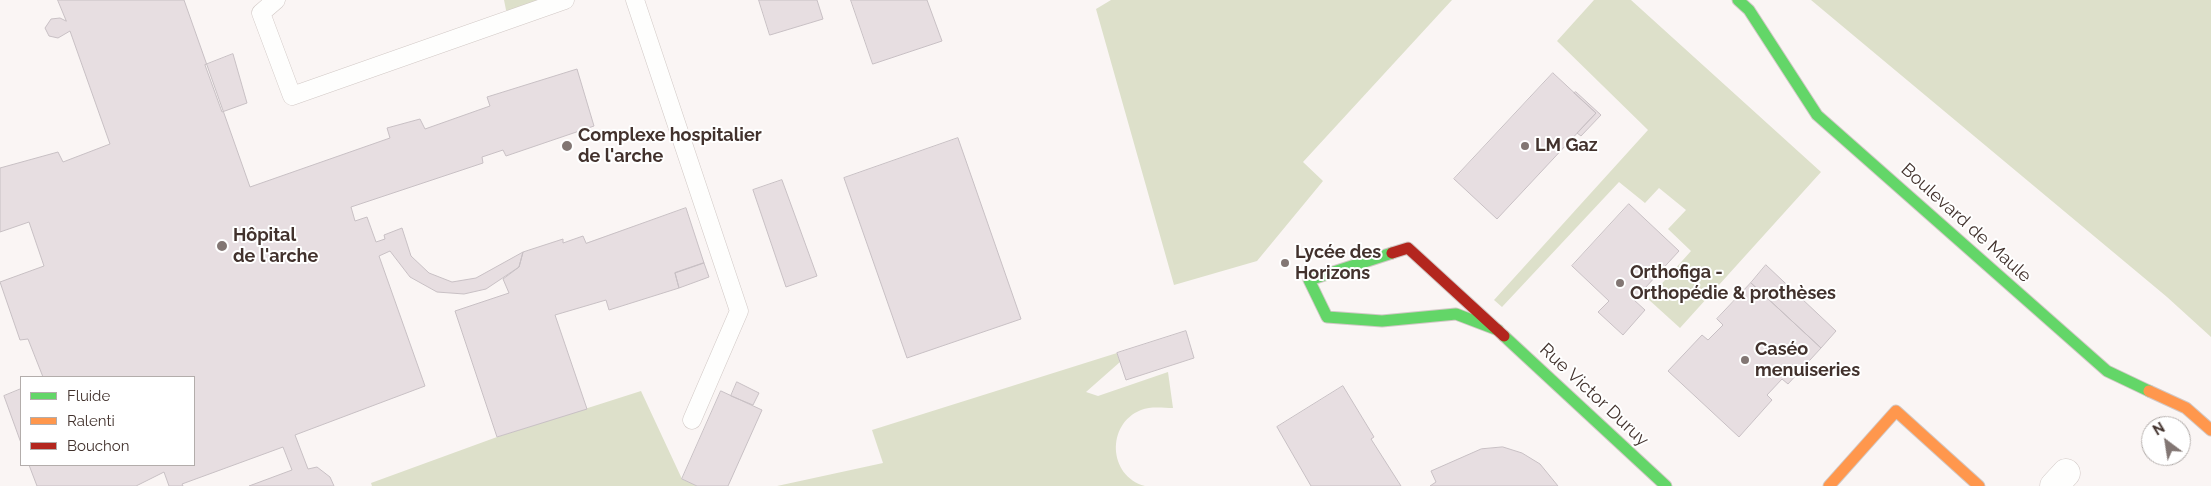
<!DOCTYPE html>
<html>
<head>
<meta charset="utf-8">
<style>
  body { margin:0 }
  #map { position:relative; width:2211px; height:486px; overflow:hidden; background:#faf5f4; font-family:Raleway,sans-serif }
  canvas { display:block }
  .legend { position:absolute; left:20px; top:376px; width:175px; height:90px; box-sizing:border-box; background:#fff; border:1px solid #b3adab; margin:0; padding:6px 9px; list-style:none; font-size:15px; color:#42322d }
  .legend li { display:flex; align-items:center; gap:10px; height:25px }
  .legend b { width:25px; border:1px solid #b3adab }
  .north { position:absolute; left:2141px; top:416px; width:50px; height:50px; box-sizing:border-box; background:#fff; border:1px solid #b3adab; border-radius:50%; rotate:329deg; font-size:14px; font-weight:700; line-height:20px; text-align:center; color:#42322d }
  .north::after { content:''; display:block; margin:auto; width:18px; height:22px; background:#827673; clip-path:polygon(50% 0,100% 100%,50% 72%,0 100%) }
</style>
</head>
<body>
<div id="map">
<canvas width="2211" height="486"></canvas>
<ul class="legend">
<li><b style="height:6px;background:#63d668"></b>Fluide</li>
<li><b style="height:6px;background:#ff974d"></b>Ralenti</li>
<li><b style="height:6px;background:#b3261e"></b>Bouchon</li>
</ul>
<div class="north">N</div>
</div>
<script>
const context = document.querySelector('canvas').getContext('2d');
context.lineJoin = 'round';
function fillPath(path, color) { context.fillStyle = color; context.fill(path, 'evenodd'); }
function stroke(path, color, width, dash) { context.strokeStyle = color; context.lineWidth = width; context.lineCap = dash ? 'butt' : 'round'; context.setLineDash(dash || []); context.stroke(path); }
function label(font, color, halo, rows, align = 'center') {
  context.font = font + ' Raleway,sans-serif'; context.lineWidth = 4; context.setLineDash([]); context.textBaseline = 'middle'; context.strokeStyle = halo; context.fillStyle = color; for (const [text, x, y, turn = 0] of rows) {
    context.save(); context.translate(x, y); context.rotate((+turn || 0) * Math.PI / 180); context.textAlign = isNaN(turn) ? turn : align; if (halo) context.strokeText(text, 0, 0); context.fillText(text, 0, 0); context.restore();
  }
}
fillPath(new Path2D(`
  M504,0H553C544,17 537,23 518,23L506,10Z
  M1111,0H1452L1303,162L1323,181L1257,261L1174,285L1096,9Z
  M1594,0H1631L1821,172L1680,328L1648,299L1691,251L1668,229L1686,210L1659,188L1645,203L1619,182L1502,307L1494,300L1648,130L1557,41Z
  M1811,0H2211V337L2167,297Z
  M1117,353L1120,362L1086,392L1098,396L1168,372L1173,408C1163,408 1151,406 1141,410C1106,424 1108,476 1145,486H777L883,463L872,430Z
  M641,391L682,479L697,486H372L371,483L497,437Z`), '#dde0ca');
const building = new Path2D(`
  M58,0H184L250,187L390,138L387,128L420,119L425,129L490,106L487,97L577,69L594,126L506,156L503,150L482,157L483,163L351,207L355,221L367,217L376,242L385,239L384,235L402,228L411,256L429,273L452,282L476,278L523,252L519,267L486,289L464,294L437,292L410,277L390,251L379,256L425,386L295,435L308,469L317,467L330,477L334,486H249L292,470L283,447L182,484L183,486H169L164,472L136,486H37L29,465H194V377H43L28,339L20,340L0,282L44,266L29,222L0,232V168L58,152L63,162L110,144L70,31L58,38L49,36L45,28L51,19L60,18L66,21Z
  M759,0H817L823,19L770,35Z
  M851,0H927L942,41L873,64Z
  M233,54L247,103L222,112L205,65Z
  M1553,73L1596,113L1497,219L1454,179Z
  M1576,92L1601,115L1581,136L1577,133L1596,113L1574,93Z
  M958,138L1021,319L907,358L844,178Z
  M782,180L817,276L786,287L753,190Z
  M1629,204L1679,251L1634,300L1645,310L1623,335L1598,312L1609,301L1572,266Z
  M686,208L704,263L675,273L679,288L609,310L606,300L555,315L587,409L497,437L455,311L509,293L503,279L519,267L523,252L563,239V243L583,236L586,243Z
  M704,263L709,277L679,288L675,273Z
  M1766,265L1836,331L1821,348L1751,283Z
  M1751,283L1821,348L1788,384L1782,379L1767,395L1772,400L1739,437L1668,371L1702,335L1708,340L1723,325L1717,319Z
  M1186,331L1194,358L1126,380L1117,353Z
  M737,382L759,393L753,405L731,396Z
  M1343,386L1374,437L1371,439L1401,486H1311L1277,427Z
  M21,389V443L4,396Z
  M721,391L762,410L728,486H697L682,479Z
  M1503,447L1522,453L1540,464L1558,486H1430L1436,482L1431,471L1481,449Z`);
fillPath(building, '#e7dee1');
stroke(building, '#c8c0c4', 1);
const lane = new Path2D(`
  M276,0L261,13L292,96L565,0
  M635,0L739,311L692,420`);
const street = new Path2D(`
  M2054,486L2066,473`);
const fast = new Path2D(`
  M1738,0L1749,10L1817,115L2107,371L2149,391
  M1392,253L1309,280L1327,317L1382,321L1456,314L1498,330
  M1504,336L1666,486`);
const slow = new Path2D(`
  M2149,391L2186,408L2211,430
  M1829,486L1896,411L1979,486`);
const jam = new Path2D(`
  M1392,253L1408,248L1504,336`);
stroke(lane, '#d1c8c5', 19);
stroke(street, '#d1c8c5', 29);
stroke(fast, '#d1c8c5', 13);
stroke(slow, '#d1c8c5', 13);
stroke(jam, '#d1c8c5', 13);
stroke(lane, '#fefefd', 18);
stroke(street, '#fefefd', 28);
stroke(fast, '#63d668', 11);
stroke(slow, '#ff974d', 11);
stroke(jam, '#b3261e', 11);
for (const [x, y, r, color] of [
  [567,146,6,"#827673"],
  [1525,146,5,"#827673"],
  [222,246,6,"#827673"],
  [1285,263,5,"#827673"],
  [1620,283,5,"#827673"],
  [1745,360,5,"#827673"]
]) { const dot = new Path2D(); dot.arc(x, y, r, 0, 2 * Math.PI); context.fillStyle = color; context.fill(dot); stroke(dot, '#fff', 2); }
label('bold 18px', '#42322d', '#fff', [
  ["Complexe hospitalier",578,136],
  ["de l'arche",578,157],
  ["LM Gaz",1535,146],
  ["Hôpital",233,236],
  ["de l'arche",233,257],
  ["Lycée des",1295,253],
  ["Horizons",1295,274],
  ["Orthofiga -",1630,273],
  ["Orthopédie & prothèses",1630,294],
  ["Caséo",1755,350],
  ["menuiseries",1755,371]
], 'left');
label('18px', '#42322d', '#fff', [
  ["Boulevard de Maule",1966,223,42],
  ["Rue Victor Duruy",1594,395,43]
]);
</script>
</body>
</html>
